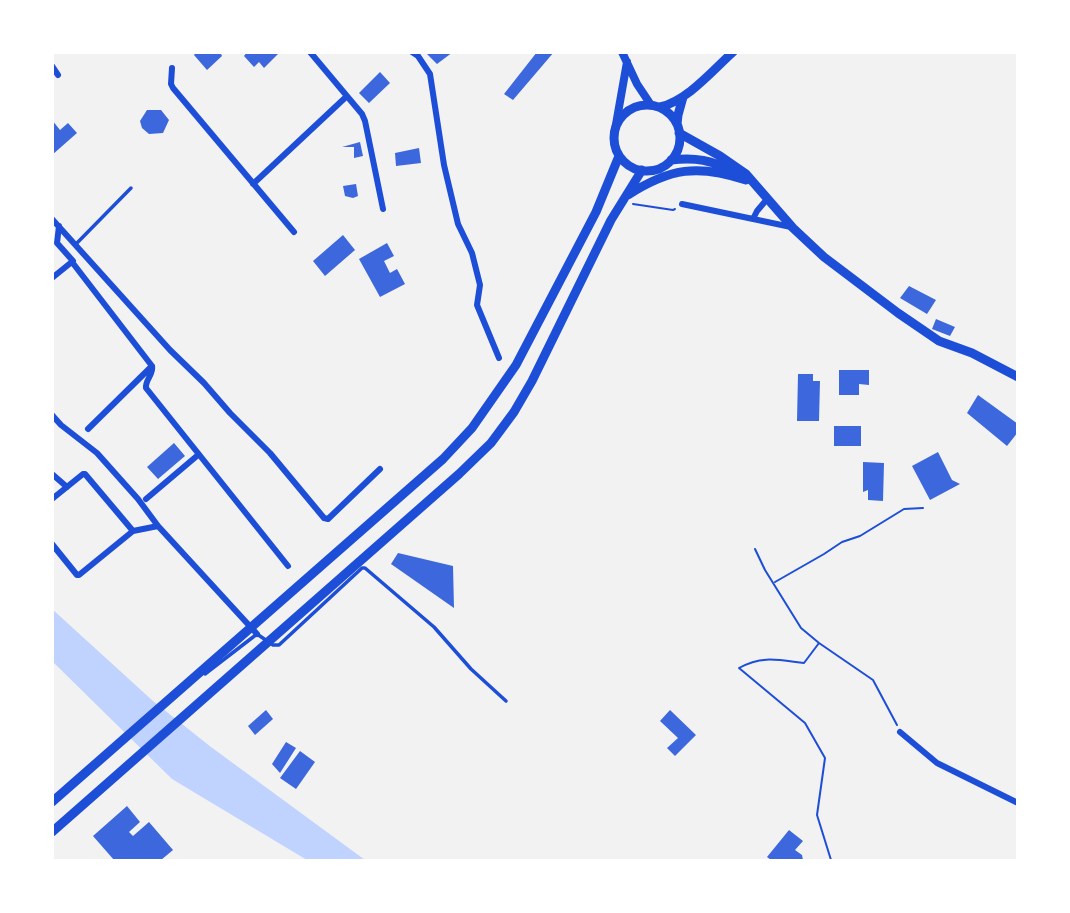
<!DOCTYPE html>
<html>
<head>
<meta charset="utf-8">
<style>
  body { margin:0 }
  #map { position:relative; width:1070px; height:913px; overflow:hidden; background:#f2f2f2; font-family:"Source Sans 3",sans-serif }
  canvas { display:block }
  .frame { position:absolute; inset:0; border:54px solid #fff; pointer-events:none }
</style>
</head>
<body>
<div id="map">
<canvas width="1070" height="913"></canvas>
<div class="frame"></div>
</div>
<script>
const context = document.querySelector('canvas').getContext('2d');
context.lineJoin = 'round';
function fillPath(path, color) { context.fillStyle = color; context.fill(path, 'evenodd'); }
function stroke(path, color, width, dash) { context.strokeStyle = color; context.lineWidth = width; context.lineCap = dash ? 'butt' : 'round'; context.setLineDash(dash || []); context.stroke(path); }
fillPath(new Path2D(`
  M52,609L153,701L211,747L365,860H307L172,779L53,662Z`), '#bfd3fe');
fillPath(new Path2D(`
  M196,52H220L222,56L207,70L194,55Z
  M247,52H280L264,68L259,62L254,67L244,56Z
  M425,52H453L437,64Z
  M537,52H554L513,100L504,94Z
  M380,72L390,83L369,103L359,93Z
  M147,110H161L169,120L163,133L149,134L142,128L140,121Z
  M52,120L60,130L68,123L77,133L52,155Z
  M360,142L363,156L354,158V147H342Z
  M419,148L421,163L396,166L395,153Z
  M356,184L358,196L353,198L345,196L343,186Z
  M343,235L355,250L325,276L313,261Z
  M387,243L394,256L384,261L390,273L397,269L405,284L380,297L359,259Z
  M909,286L936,300L927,314L900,298Z
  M936,319L955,327L950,336L932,329Z
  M839,370H869V385L859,384V395H839Z
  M798,374H813V381H820L819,421H797Z
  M978,395L1018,424V432L1007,446L967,413Z
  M834,426H861V446H834Z
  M174,443L185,456L158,479L147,467Z
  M938,452L952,480L960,484L930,500L912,466Z
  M863,462L884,463L883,501L868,500V490L863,492Z
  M398,553L453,566L454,608L391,564Z
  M266,710L273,719L255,735L248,726Z
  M670,710L696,735L675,756L667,748L678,738L660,721Z
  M286,742L296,748L280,773L272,764Z
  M300,751L315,762L296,789L280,778Z
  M127,806L140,822L129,832L133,836L149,822L173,850L161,860H114L93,836Z
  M789,830L803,841L795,850L802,855L803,860H771L767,857Z`), '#3d67dc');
stroke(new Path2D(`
  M633,204L673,210L675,209
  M755,549L765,570L801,628L819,643L873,680L897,725
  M775,582L824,554L842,542L860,536L904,509L923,508
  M819,643L804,663C779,660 762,655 739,668L805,723L825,758L817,815L831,860`), '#1d4ed8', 2);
stroke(new Path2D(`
  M76,244L131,188
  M205,674L257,634L273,645H279L362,568H365L434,627L471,669L506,701`), '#1d4ed8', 3.5);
stroke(new Path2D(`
  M310,52L362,114L365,121L383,209
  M412,52L418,56L430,74L444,165L458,224L472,253L480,285L477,305L499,358
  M52,66L58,75
  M172,68L171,84L173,88L294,232
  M253,184L347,96
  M682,204L791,227
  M52,219L170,350L204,383L230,413L270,453L324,518L328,519L380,469
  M753,219L757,211L768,198
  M72,262L152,366C154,374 145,380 146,388L288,566
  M52,278L73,261L57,243L59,226
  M52,415L61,425L97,453L138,499L158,526L257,634
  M88,429L152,366
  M52,474L67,487
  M52,499L83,474H85L133,531
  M146,499L198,455
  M52,544L77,575H79L133,531L158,526
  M900,732L937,763L1018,803`), '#1d4ed8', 6);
stroke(new Path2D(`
  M622,52L637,84L651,105
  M615,130L627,62`), '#1d4ed8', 8);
stroke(new Path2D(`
  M614 138a33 33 0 1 1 66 0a33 33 0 1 1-66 0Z
  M660,107C687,101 712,71 733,52
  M677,124L678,115L683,97
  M679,133L720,156L746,174L793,228L824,257L898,313L939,341L972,353L1018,377
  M671,160C695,157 712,160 734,172
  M628,195C670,168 698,164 746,180
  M52,802L443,459L472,428L516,365L596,212L619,156
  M52,832L459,474L491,443L514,412L532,381L611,220L642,170`), '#1d4ed8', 9);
</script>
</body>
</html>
